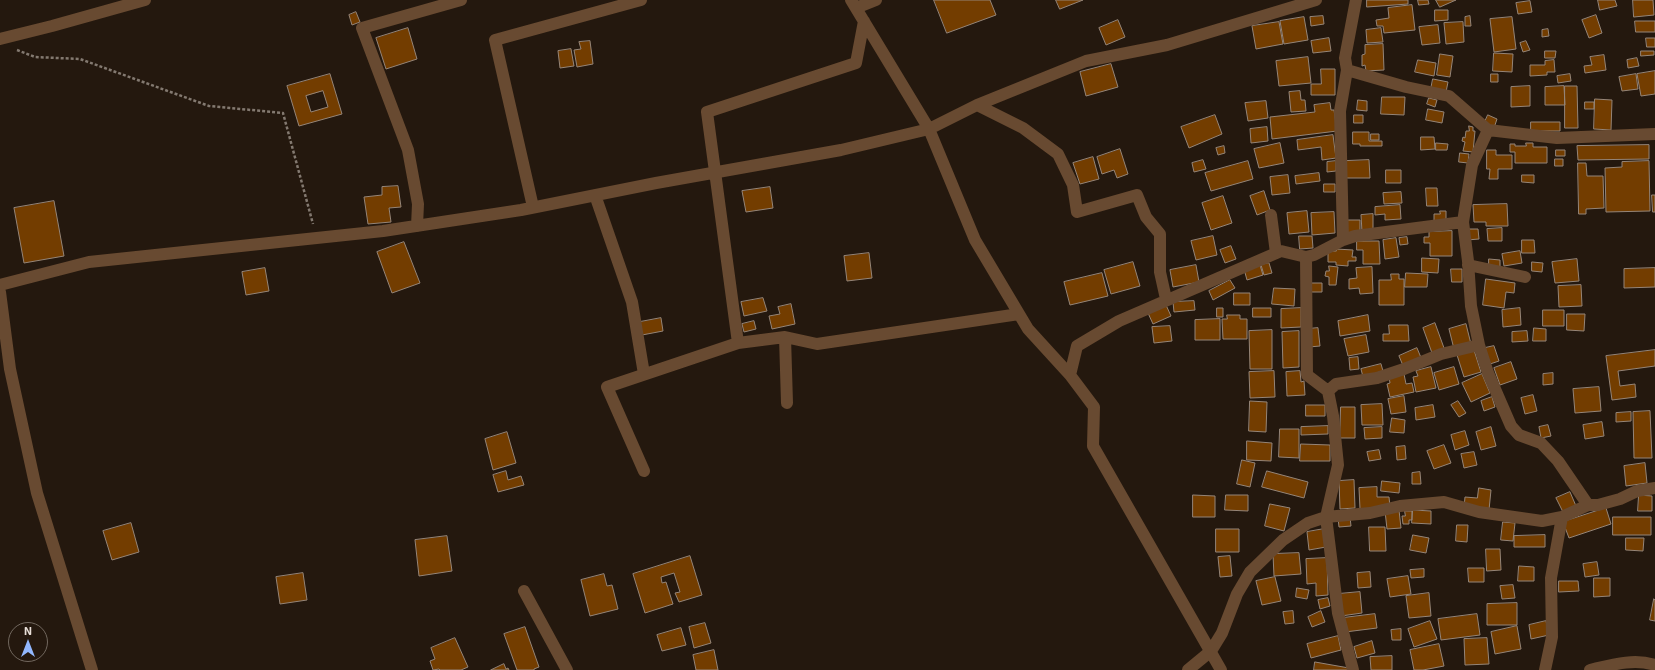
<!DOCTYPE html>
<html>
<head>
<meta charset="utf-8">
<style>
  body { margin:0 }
  #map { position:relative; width:1655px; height:670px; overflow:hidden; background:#24180e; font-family:"Exo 2",sans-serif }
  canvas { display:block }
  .north { position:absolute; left:8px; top:622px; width:40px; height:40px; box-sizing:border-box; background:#24180e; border:1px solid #72685f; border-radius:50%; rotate:0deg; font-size:11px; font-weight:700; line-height:16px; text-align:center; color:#e8dfd8 }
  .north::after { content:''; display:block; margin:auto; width:14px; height:18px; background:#92b7fd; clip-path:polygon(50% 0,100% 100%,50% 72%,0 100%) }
</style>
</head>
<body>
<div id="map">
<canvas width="1655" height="670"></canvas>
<div class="north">N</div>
</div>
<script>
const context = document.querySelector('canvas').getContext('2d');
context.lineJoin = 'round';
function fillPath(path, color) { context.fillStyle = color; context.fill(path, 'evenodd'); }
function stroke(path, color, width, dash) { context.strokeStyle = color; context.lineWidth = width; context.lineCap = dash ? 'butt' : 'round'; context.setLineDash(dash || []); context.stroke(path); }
const building = new Path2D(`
  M934,0H990L996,15L947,33Z
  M1056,0H1083L1060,9Z
  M1367,0H1408V4L1367,7Z
  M1418,0H1428L1429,4L1419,5Z
  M1436,0H1456L1440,7Z
  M1598,0H1615L1617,6L1600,10Z
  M1633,0H1653L1654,15L1634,17Z
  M1530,1L1532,12L1518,14L1516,3Z
  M1412,5L1415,30L1384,33L1383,26H1377L1376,20L1389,18L1388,8Z
  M1435,10H1448V20L1435,21Z
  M356,12L360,22L352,25L349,15Z
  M1596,15L1602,33L1589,38L1582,20Z
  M1323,16L1324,24L1311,26L1310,17Z
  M1470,16L1471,26H1465V17Z
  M1304,17L1308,40L1284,44L1280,21Z
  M1512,17L1516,49L1494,52L1490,19Z
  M1118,20L1125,37L1106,45L1099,28Z
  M1635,21H1655V32H1636Z
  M1279,22L1283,44L1256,49L1252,26Z
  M1463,22L1464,42L1446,44L1444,23Z
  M1438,25L1440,43L1422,45L1419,27Z
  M408,28L417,59L386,69L376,38Z
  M1381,28L1383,42L1367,43L1366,30Z
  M1548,29L1549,36L1542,37V30Z
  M1329,38L1331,51L1313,53L1311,41Z
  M1646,38H1655V47H1647Z
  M590,41L593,64L577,67L574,50L581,49L579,42Z
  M1526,41L1530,50L1523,52L1520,43Z
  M1383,44L1384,70L1366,71L1365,65L1362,66V55L1365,54V45Z
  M571,49L574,66L560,68L558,51Z
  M1545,51H1556L1555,58H1545Z
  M1641,51H1654V55L1641,56Z
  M1494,53L1513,54L1512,72L1493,71Z
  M1440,54L1453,56L1450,77L1437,75Z
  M1604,55L1606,70L1585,73L1584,66L1592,65L1590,57Z
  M1308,57L1311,83L1279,86L1276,61Z
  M1637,58L1639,66L1628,68L1627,60Z
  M1418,60L1436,63L1434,76L1415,72Z
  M1554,60L1555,72H1547V75L1530,76V65H1545V61Z
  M1111,64L1118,87L1086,96L1080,72Z
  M1321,69H1335V95H1311V84H1321Z
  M1655,71V94L1641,96L1637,74Z
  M330,74L342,114L299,126L287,86ZM323,91L328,107L311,112L306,96Z
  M1491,74H1498V82H1491Z
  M1570,74L1571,81L1558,83L1557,76Z
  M1636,74L1638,89L1622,91L1619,77Z
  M1433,79L1448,82L1446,92L1431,89Z
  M1530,86V106L1511,107V87Z
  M1564,86L1565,105H1545V87Z
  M1565,86H1577L1578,128H1565Z
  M1300,91L1301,100H1305L1306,111L1291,112L1289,92Z
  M1382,97H1405L1404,115L1381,114Z
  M1429,98L1437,100L1435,107L1427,104Z
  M1595,99L1612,100L1611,130L1594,129Z
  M1358,100L1367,101V111L1357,110Z
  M1266,101L1268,118L1248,121L1245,103Z
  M1585,102H1594V109H1585Z
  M1330,103L1331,110H1334L1337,131L1272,139L1270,117L1315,112L1314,105Z
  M1428,109L1444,112L1442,123L1426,120Z
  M1215,115L1222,134L1189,148L1181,127Z
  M1354,115H1363V123H1354Z
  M1488,115L1497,119L1494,128L1484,124Z
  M1531,122H1560V131H1531Z
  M1469,126L1473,127V131H1475L1473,152L1463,151L1465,142L1462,141L1463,137L1465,138L1466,131H1469Z
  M1267,127L1268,141L1251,143L1250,129Z
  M1353,132H1369V141H1382V146H1360V144H1353Z
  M1371,134H1379V140H1371Z
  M1333,135L1336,158L1322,160L1321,147L1298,150L1297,140Z
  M1421,137H1434L1435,149L1421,150Z
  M1280,143L1284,163L1259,168L1254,149Z
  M1436,143L1448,144L1447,150H1436Z
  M1526,143H1533V147H1547V163H1515V152H1510V144H1515V146H1526Z
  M1649,145V159L1578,160L1577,146Z
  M1224,146L1225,153L1218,155L1216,148Z
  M1120,149L1128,174L1117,178L1114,170L1102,174L1097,157Z
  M1487,150H1496V155H1512V169H1498V179H1489L1490,169H1487Z
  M1556,150H1565V156H1556Z
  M1460,153L1469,154L1468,163L1459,162Z
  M1093,157L1099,179L1080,184L1073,163Z
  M1555,159H1563V166H1555Z
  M1203,160L1206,169L1194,172L1192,163Z
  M1369,160L1370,178H1346V161Z
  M1248,161L1253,179L1211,191L1205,173Z
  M1336,161V171L1327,172V162Z
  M1649,161L1650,211L1606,212L1605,168L1622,167V162Z
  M1578,163H1586L1587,176H1603L1604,208L1586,209V214H1579Z
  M1386,170H1401V183H1386Z
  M1319,173L1320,181L1296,184L1295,176Z
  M1288,175L1290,193L1272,195L1270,177Z
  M1522,175H1534V183L1522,182Z
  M1324,184H1335V192H1324Z
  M398,186L401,207L389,208L391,222L368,224L364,197L382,195V187Z
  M770,187L773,208L746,212L742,191Z
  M1426,188H1437L1438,206H1427Z
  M1264,191L1270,210L1257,215L1250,196Z
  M1401,192L1402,203L1384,204L1383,193Z
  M1652,195H1655V212H1653Z
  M1223,196L1232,223L1211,230L1202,203Z
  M54,201L64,256L24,263L14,208Z
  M1507,204L1508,226H1486V222H1474L1473,205Z
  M1400,205L1401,219L1385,220V214L1375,215V207Z
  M1307,211L1309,232L1289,234L1287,213Z
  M1440,211H1446V220L1434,221V214H1440Z
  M1334,212L1335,233L1312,235L1311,213Z
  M1373,214V231L1362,232L1361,215Z
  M1346,220H1360V235H1346Z
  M1502,228V241H1488L1487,229Z
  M1467,229H1478L1479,239L1467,240Z
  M1452,231V256H1430V243H1424V237H1429V232Z
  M1213,236L1217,255L1196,260L1191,241Z
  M1299,236H1312L1313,248L1300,249Z
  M1407,237L1408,244L1400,245L1399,238Z
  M1396,238L1399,257L1385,259L1383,240Z
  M1522,240H1534L1535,253H1522Z
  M1357,241H1379L1380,264H1363V250H1357Z
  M404,242L420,283L392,293L377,252Z
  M1231,246L1236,259L1225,263L1220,250Z
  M1336,249L1353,250L1352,257H1356V261H1348V266L1336,265V262H1328V251H1336Z
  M1520,251L1522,263L1504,266L1502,254Z
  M869,253L872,278L847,281L844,256Z
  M1422,258L1439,259L1438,273L1422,272Z
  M1489,259L1500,260V267H1489Z
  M1577,259L1579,281L1555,283L1552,262Z
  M1133,262L1140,286L1111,294L1104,270Z
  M1532,262L1543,263L1542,272L1532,271Z
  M1269,263L1272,273L1264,275L1261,265Z
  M1196,265L1199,282L1173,287L1170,270Z
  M1260,265L1263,275L1247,280L1244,269Z
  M1329,266L1338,267L1336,285H1329V277L1325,276L1326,271H1329Z
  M1372,267L1373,293L1360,294L1359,288L1349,289V279L1357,278L1356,268Z
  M265,268L269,291L246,295L242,272Z
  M1655,268V287L1624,288V269Z
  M1451,269H1462V282H1452Z
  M1102,273L1108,296L1070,305L1064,282Z
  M1406,273L1428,274L1427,287H1405Z
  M1391,274H1399V279H1404V305H1379V280H1391Z
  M1486,279L1515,283L1514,293L1506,292L1504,308L1483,305Z
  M1230,280L1235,288L1213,300L1209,291Z
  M1310,283H1322V292H1310Z
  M1581,285L1582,306L1559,307L1558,286Z
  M1274,288L1295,289L1294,306L1272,304Z
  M1234,293H1250V305H1234Z
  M763,298L767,311L744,316L741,302Z
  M1194,301L1195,310L1174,312L1173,302Z
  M791,304L795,324L772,329L769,316L780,314L778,307Z
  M1166,305L1171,316L1153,324L1148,313Z
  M1217,308H1223V317H1217Z
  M1253,308H1271V317H1253Z
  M1301,308V327L1281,328V309Z
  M1520,308L1521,325L1503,327L1502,310Z
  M1543,310H1564V326H1543Z
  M1567,314H1585L1584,331L1567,330Z
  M1227,315H1240V319H1247V339H1223L1222,319H1227Z
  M1368,315L1370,331L1340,336L1338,321Z
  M661,318L663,331L642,335L640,322Z
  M1220,319V340H1195V320Z
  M754,321L756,329L744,332L742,324Z
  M1435,323L1444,348L1432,353L1423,328Z
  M1466,324L1471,344L1454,349L1449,329Z
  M1389,325H1408L1409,341H1383V334H1389Z
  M1170,326L1172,341L1154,343L1152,327Z
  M1318,328L1320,346L1309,347L1308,329Z
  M1534,328L1546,329V341H1533Z
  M1272,330V369H1250L1249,331Z
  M1299,331V367L1283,368L1282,332Z
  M1527,331L1528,341L1512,342V332Z
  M1366,335L1369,352L1348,356L1344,339Z
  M1494,346L1499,361L1490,364L1485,348Z
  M1417,348L1422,360L1404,368L1399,356Z
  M1474,350L1481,372L1464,377L1457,355Z
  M1655,350V366L1618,371L1620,386L1635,384L1636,397L1612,400L1606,356Z
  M1358,357L1359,369L1350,370L1349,358Z
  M1511,362L1517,379L1500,385L1494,368Z
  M1381,364L1383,371L1363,377L1361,369Z
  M1431,367L1436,388L1416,392L1413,377L1418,376L1416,371Z
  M1454,367L1459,384L1439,390L1434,373Z
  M1274,371L1275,397L1250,398L1249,372Z
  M1300,371L1301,382L1304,381L1305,395L1287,396L1286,372Z
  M1553,373V384L1543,385V374Z
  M1404,374L1406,384L1412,383L1414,392L1390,397L1387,384L1390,383L1389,377Z
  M1482,374L1490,393L1471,402L1462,383Z
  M1599,387L1601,411L1575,413L1573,389Z
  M1533,395L1537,411L1525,414L1521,398Z
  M1404,396L1406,412L1391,414L1388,399Z
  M1492,397L1495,407L1484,411L1481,401Z
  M1250,401L1267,402L1266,432L1249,431Z
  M1458,401L1466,413L1459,417L1451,405Z
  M1382,404L1383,425H1362L1361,405Z
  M1306,405H1325V416H1306Z
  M1433,405L1435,417L1416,420L1415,408Z
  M1341,407H1355V438H1340Z
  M1650,411L1652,458H1634L1633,412Z
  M1631,412V421L1616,422V413Z
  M1392,418L1405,420L1404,433L1390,432Z
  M1602,422L1604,436L1585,439L1583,425Z
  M1548,425L1551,436L1541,438L1539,427Z
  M1328,426V434L1301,435V427Z
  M1382,427V438L1365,439L1364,428Z
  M1491,427L1496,446L1481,450L1476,432Z
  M1280,429H1299V458L1279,457Z
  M1465,431L1469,445L1455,450L1451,435Z
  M507,432L516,463L493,470L485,439Z
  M1247,441L1272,443L1271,461L1247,460Z
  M1301,444L1330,445V461H1300Z
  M1444,445L1451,463L1434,469L1427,451Z
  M1405,446L1406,459L1397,460L1396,447Z
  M1379,450L1381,459L1369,461L1367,452Z
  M1474,452L1477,465L1464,468L1461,454Z
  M1242,460L1255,463L1250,487L1237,484Z
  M1645,463L1647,483L1626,486L1624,466Z
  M506,471L508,480L521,476L524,485L498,492L493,475Z
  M1267,471L1308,482L1304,498L1262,487Z
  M1420,472L1421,484H1412V473Z
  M1354,480L1355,508L1340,509L1339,481Z
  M1382,481L1400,483L1399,493L1381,491Z
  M1377,487V497H1389L1390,507L1360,509L1359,488Z
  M1479,488L1491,490L1489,510L1464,507L1465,497L1477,498Z
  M1570,492L1576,506L1563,512L1556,498Z
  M1193,495L1215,496V517H1193Z
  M1226,495H1248V511L1225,510Z
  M1639,495L1652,496V511H1638Z
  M1270,504L1290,508L1284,531L1265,526Z
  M1606,508L1611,524L1569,538L1563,522Z
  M1399,510L1401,528L1387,529L1385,511Z
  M1413,510L1431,511V524L1412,523Z
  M1405,511H1412V520H1409V524H1403L1402,516H1405Z
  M1350,517L1351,526L1339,527L1338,518Z
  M1613,517H1651V535H1613Z
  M1503,522L1515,523L1513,541L1501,540Z
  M131,523L139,552L112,560L103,531Z
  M1457,525H1468L1467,542L1456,541Z
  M1369,527H1385L1386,551H1370Z
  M1216,529H1239V552H1216Z
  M1324,529L1326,547L1309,550L1307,532Z
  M1413,535L1429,538L1426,553L1410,550Z
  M1545,535V547H1514V536Z
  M447,536L452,571L419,576L415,540Z
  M1626,538H1644L1643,551L1626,550Z
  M1486,549H1500L1501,570L1487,571Z
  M1299,553L1301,574L1274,576L1273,554Z
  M690,556L702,595L679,602L675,593L680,592L674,573L661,577L662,583L666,582L673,604L645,613L633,574Z
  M1230,556L1232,576L1220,577L1218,557Z
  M1327,558L1328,595L1316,596V583L1307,584L1306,559Z
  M1597,562L1599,575L1585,577L1583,564Z
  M1519,566L1534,567V581H1518Z
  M1468,568H1484V582H1469Z
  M1424,569V577L1411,578L1410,570Z
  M1370,572L1371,587L1358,588L1357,573Z
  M303,573L307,600L280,604L276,577Z
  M604,574L607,586L612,585L618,609L590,616L581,580Z
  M1408,576L1411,594L1390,597L1387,579Z
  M1275,577L1281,601L1262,605L1256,581Z
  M1594,578H1610V596L1594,597Z
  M1559,581H1578L1579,591L1559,592Z
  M1513,585L1515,598L1502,599L1500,586Z
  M1297,588L1309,590L1307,599L1296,597Z
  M1360,592L1362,613L1341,616L1338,594Z
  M1429,593L1431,616L1409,618L1406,596Z
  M1328,598L1330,606L1320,609L1318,600Z
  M1654,599L1655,600V621L1650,620Z
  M1517,603V625H1487V604Z
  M1293,611L1294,623L1285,624L1283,612Z
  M1321,611L1325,622L1312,627L1308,617Z
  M1375,614L1377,628L1345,632L1343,618Z
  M1477,614L1480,635L1441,640L1438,619Z
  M1430,621L1437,639L1414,647L1408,629Z
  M1546,621L1549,635L1531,639L1529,625Z
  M705,623L711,643L694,648L689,627Z
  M1517,626L1521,649L1495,654L1491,632Z
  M525,627L539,667L534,669V670H517L504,634Z
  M681,628L686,645L662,651L657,635Z
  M1401,629V640H1392L1391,630Z
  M1338,636L1341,650L1311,658L1307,644Z
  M455,638L468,667L461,670H440L439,669L433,670L430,661L435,659L431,648Z
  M1487,638L1489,664L1465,665L1464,639Z
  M1372,641L1375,653L1357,658L1354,647Z
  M1439,644L1444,666L1423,670H1414L1410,650Z
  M714,650L718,670H696L693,655Z
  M1392,656V670H1371L1370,657Z
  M1315,662L1349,668V670H1314Z
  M504,664L506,669L508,668L509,670H491Z`);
fillPath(building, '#733d00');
stroke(building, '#958578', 1);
stroke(new Path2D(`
  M17,50L35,57L80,59L209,106L283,113L313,224`), '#837970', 2.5, [3, 2]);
stroke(new Path2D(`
  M851,0L929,129L975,240L1028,329L1070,375
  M856,8L876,0
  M0,39L52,26L145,0
  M1347,70L1406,87L1449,96L1488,130L1557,138L1655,134
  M977,105L1023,128L1058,154L1073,185L1077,212L1137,195L1146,217L1160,234V272L1166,299
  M1488,130L1472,165L1463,222L1468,261L1471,306L1479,345L1488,373L1511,426L1519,435L1541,443L1558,461L1588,505
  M595,195L632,302L644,374
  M533,207L495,40L641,0
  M1271,215L1276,253
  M417,226L418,204L408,150L362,28L461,0
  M1343,240L1355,236L1463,222
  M1306,257L1307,375L1328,391L1336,384L1377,378L1404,369L1441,354L1479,345
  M1468,265L1525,277
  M0,285L89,262L383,231L521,210L656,183L841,150L929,129L977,105L1086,61L1167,45L1316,0
  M0,292L10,369L37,493L92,670
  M785,337L817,344L1019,314
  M1328,391L1333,416L1338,465L1326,517L1338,613L1353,670
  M787,403L785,337L738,343L707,112L856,63L864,21
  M644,471L607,387L738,343
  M524,591L567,670
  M1188,670L1211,651L1222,633L1237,594L1250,572L1283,540L1308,523L1326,517L1370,513L1400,506L1444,502L1479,512L1542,521L1562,517L1588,505H1598L1620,499L1637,491L1655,488
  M1221,670L1093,446L1094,407L1070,375L1077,346L1119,321L1281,251L1306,257L1314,255L1343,240L1340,111L1347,70L1345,58L1356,0
  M1545,670L1552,637L1551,578L1562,517
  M1590,670C1611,665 1634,658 1655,665`), '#684a31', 12);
</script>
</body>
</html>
